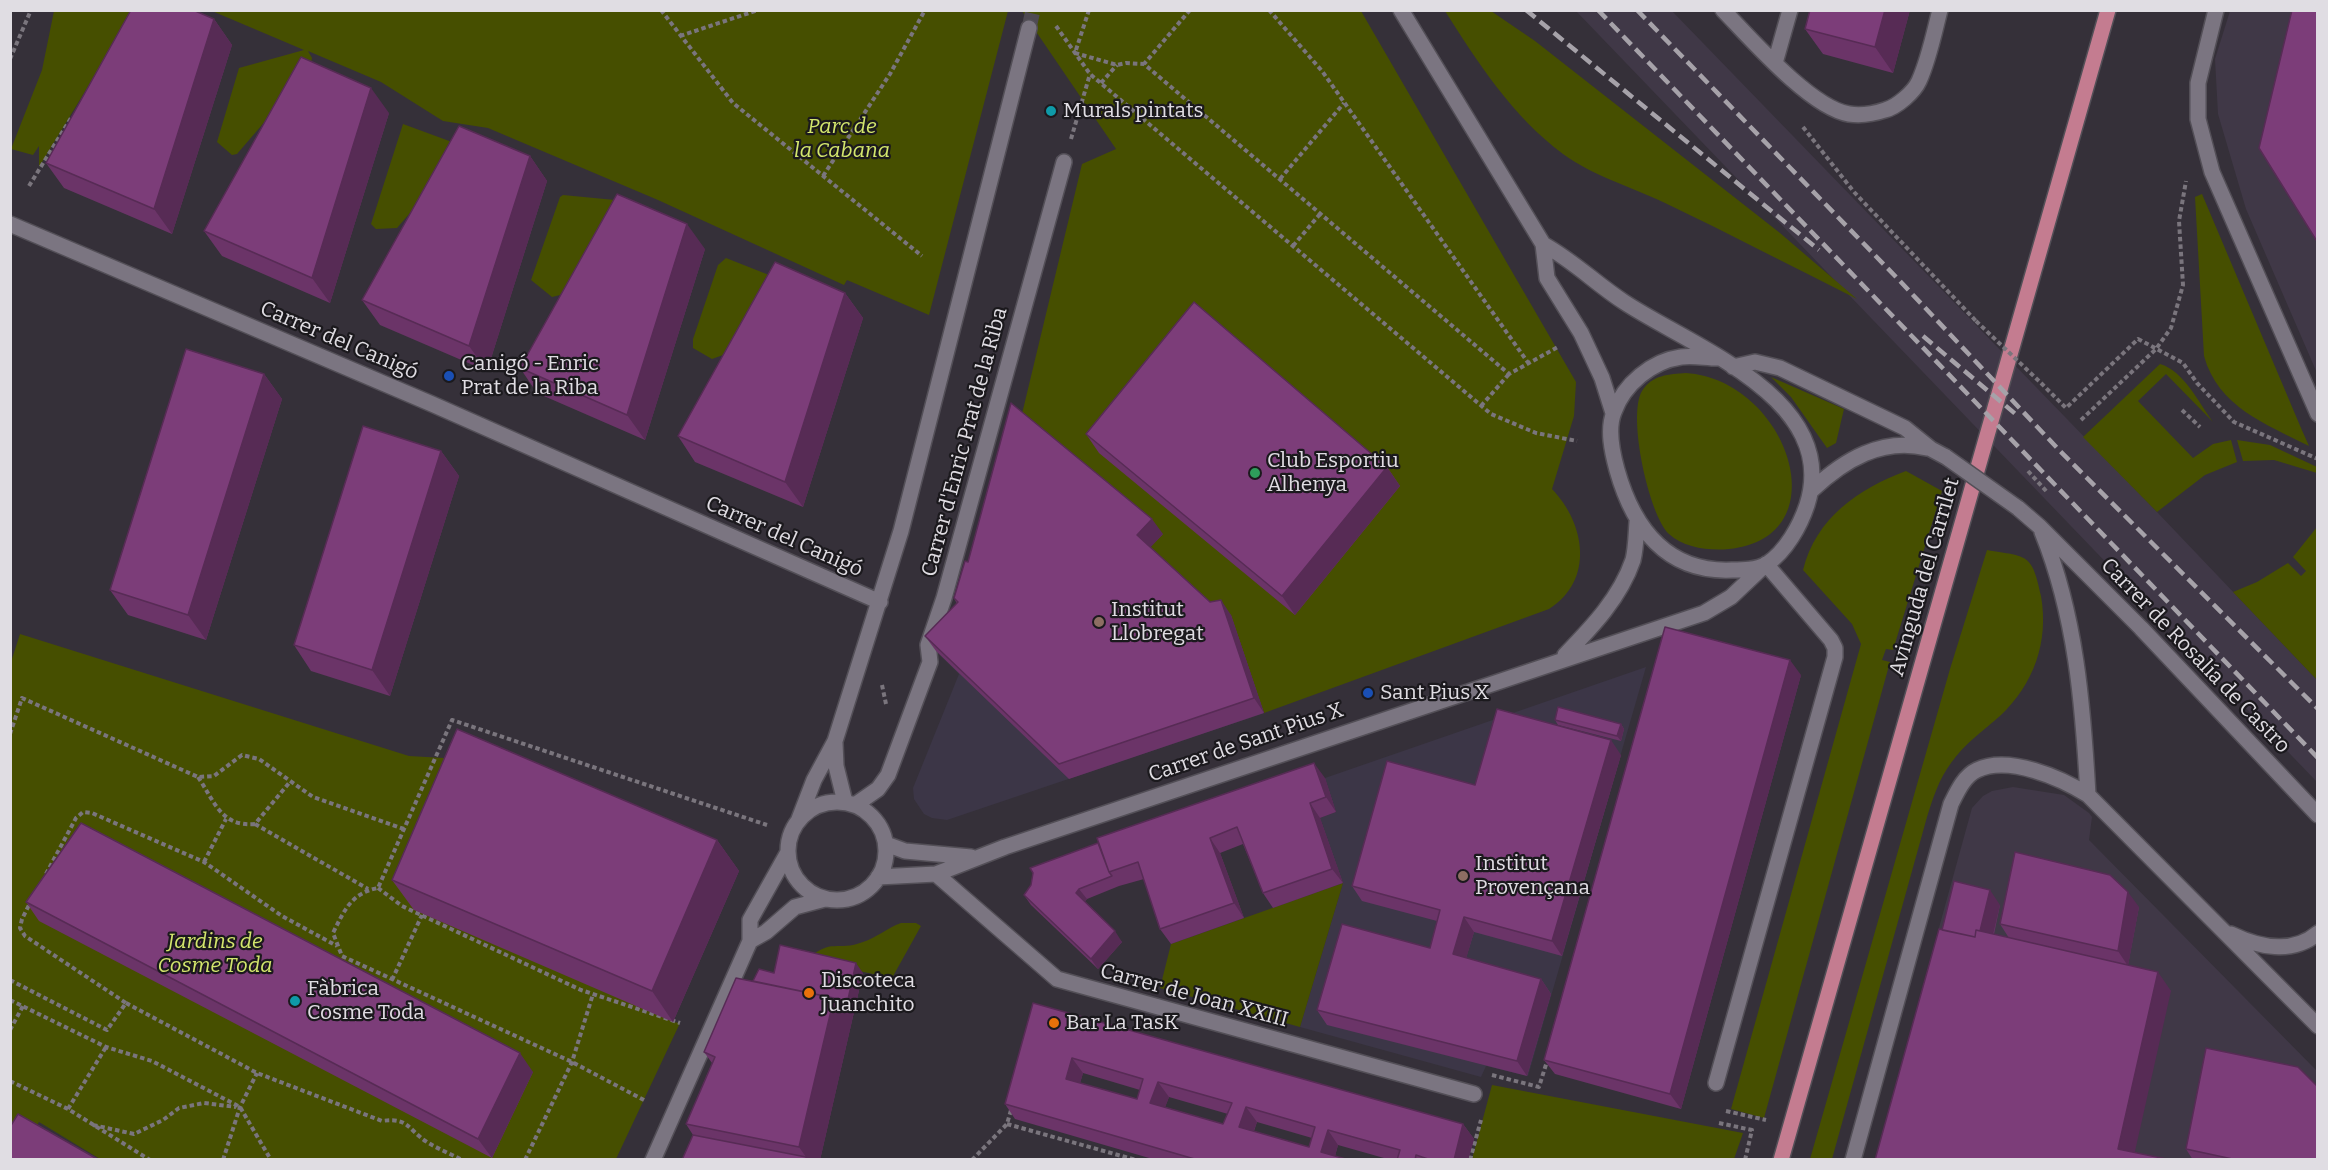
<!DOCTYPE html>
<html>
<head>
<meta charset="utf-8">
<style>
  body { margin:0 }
  #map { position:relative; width:2328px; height:1170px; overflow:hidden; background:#353039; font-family:Bitter,serif }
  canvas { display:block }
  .frame { position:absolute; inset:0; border:12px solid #e0dde3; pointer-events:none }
</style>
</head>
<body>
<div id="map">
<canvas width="2328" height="1170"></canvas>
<div class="frame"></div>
</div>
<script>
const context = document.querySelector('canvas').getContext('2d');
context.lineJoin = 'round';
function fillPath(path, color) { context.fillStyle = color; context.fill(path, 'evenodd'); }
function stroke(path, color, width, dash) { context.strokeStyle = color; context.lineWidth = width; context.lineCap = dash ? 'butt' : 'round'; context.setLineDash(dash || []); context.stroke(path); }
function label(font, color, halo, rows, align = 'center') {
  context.font = font + ' Bitter,serif'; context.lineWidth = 4.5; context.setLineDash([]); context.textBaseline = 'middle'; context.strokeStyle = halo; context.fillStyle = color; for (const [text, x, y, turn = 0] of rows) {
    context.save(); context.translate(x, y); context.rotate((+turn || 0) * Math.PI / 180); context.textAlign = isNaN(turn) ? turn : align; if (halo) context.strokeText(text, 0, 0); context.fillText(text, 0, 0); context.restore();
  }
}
fillPath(new Path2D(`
  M1576,11H1672L2157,512L2317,680V782Z
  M2230,11H2317V373L2246,209L2218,114L2215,59Z
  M2013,787L2064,795L2089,813L2092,817L2089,840L2317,1071V1159L1875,1160L1972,808L1983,796L1992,791Z`), '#403847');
fillPath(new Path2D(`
  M1163,534L1148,550L1231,615L1264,713L947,820L932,818L924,814L914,799L913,788L959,674L936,651Z
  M1646,667L1528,1076L1486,1066L1481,1077L1300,1027L1343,883L1320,818L1336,812L1325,778Z`), '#3c3647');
fillPath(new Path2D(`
  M54,11H134L39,167V146L33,155L11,149L42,70Z
  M212,11H1008L929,315L847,280L844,285L658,200L488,128L443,121L381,82L308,51L312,58L310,69L237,154L232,155L217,142L239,68L304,50Z
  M1022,11H1361L1576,382L1574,416L1552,489C1585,523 1595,580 1549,609L1264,713L1231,615L1220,617L1148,550L1162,534L1021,418L1082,164L1116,149Z
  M1445,11H1491L1535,41L1780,233L1857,299C1793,267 1730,234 1665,203C1632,187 1593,176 1563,154C1512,116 1478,63 1445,11Z
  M403,124L452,142L457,159L397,228L376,229L371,224Z
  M2202,194L2301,428L2309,446C2266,424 2218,407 2204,356L2195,197Z
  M563,195L615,200L623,217L560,295L552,297L531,280L560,197Z
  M726,258L769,275L770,294L723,355L712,359L693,348V339L718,265Z
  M2160,364C2184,371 2199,403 2213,422L2166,374L2138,401L2193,458L2213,444L2231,440L2237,462L2205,475L2157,512L2083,437Z
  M1686,373C1788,380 1842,538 1729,549C1710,551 1684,548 1669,534C1649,515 1627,416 1642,391C1652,375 1669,374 1686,373Z
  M1771,377L1844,409L1836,443L1827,448L1791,397Z
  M2237,440L2270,445L2317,467V473L2274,460L2243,461Z
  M1906,471L1942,491L1893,650L1886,649L1882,660L1890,662L1764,1118L1731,1109L1861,644L1852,624L1803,570C1816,518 1858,489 1906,471Z
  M2317,527V680L2233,592L2257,582L2288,563L2301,576L2306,571L2293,557Z
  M1987,550C2028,557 2032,553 2041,596C2049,642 2034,684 2000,716C1983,731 1964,744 1951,763C1939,779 1933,798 1927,817L1832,1159H1810L1950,669Z
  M20,634L409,756L479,760L673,1022L680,1023L616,1159H100L39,1122L17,1159H11L10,665Z
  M1343,883L1300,1027L1160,988L1171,944Z
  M901,923H916L921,926L892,978L807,960C831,937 837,952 863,942C876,938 887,928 901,923Z
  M1492,1085L1743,1133L1734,1159H1472Z`), '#464f00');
stroke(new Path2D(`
  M1029,28L1033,10`), '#4f4a52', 15, [15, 8]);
const minor = new Path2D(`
  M1401,10L1543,244L1547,278L1581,333L1602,378L1613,413
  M1723,10C1751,39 1811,108 1849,114C1862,116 1873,114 1885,110C1897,107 1914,92 1919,81C1929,59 1934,33 1940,10
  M2216,10L2198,83V119L2212,172L2318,414
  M1775,63L1790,10
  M10,224L432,404L880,602
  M1543,244C1575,262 1595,283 1624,302C1692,347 1841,399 1807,505C1800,526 1786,551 1767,564C1756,570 1743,570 1732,570C1666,573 1633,527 1617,470C1612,452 1607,429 1614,412C1624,384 1652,361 1681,357C1692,355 1706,358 1717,358
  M1733,367L1755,362L1780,368L1905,428L1931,449L1946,457
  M1812,490C1844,460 1882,437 1927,448
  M2018,508L2040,527L2141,628L2318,815
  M2042,532C2076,616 2083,705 2088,795
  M1565,655C1592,627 1620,598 1633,560C1636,548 1636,534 1637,522
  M835,743L836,766L845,802
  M788 851a49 49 0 1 1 98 0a49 49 0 1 1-98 0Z
  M855,805L878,789L888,775L930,662L928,645L944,598L1064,162
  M799,819L814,780L835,741L901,531L1029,28
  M886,844L905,851L971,857
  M936,874L1057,979L1474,1094
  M878,877L936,874L1005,847L1704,613L1731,597L1766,564
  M2231,934C2258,947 2292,955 2318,933
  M750,941L766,932L795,907L825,899
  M1716,1083L1835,657V648L1831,640L1766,564
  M653,1160L750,941V920L787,854
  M1853,1160L1951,804C1957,792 1964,776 1977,770C2009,755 2061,778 2088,795L2318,1026`);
const major = new Path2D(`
  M1781,1160L2108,10`);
stroke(minor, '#534f57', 18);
stroke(major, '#534f57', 18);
stroke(new Path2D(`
  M661,10L733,103L922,256
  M1089,10L1075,53L1117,65L1126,63L1144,64
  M1190,10L1144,64L1509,374L1558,347
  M1269,10L1322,71L1529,364
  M1056,26L1090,74L1491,414L1536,433L1577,441
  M680,36L758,10
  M10,59L31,10
  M1101,83L1117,65
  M1803,127L1854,192L1976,321
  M1071,139L1090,74
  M823,176L890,74L925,10
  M1280,179L1344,103
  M29,186L71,118
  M1293,246L1320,214
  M2041,383L2066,408L2138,339L2183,363L2197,383L2234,422L2318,459
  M1481,406L1509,374
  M2182,410L2200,427
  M2081,420L2156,349L2171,328L2183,285L2179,221L2186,181
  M2028,471L2047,492
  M882,685L886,704
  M10,734L22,698L198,777L214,776L242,755L259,759L313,797L404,829
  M198,777C215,802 221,827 255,824L289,783
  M255,824L368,889
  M204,862L226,819
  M46,874L76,818L83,812L92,813L204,862L282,916L337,946
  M378,888L402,906L581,990L680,1023
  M10,980L107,1030L126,1003L25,936L20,928L22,919L31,901
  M392,980L422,915
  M10,1000L106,1047L152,1061L240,1107L271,1160
  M126,1003L257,1073L382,1121C409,1117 408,1130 427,1142C438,1149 451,1154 462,1160
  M10,1030L23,1006
  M1492,1075L1539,1087L1548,1058
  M10,1081L68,1109L150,1160
  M644,1100L572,1062L342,956L333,933C344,911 351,893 378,888L452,720L767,825
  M68,1109L106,1047
  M1726,1111L1766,1120
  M1719,1123L1752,1130L1745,1160
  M1007,1124L1136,1160
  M93,1125L134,1134L163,1120L179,1108L204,1103L236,1107
  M223,1160L240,1107L257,1073
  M525,1160L572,1062L593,994
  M972,1160L1007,1124L1011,1110
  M1470,1160L1481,1120`), '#7a757d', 4, [4.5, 3]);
stroke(minor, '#7b7581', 15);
stroke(major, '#c47c90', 15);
stroke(new Path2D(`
  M1526,10L1819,250
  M1598,10L2318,758
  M1637,10L1898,279L2060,451L2318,709
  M1923,336L2019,417`), '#a6a2a9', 4.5, [12, 6]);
const minorBridge = new Path2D(`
  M1946,457L2018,508`);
stroke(minorBridge, '#534f57', 18, []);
stroke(new Path2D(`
  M1976,321L2041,383`), '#7a757d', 4, [4.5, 3]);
stroke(minorBridge, '#7b7581', 15);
fillPath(new Path2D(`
  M1910,10L1893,73L1823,54L1805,29Z
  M214,19L232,45L172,234L64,188L46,163Z
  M389,113L330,303L222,256L204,231Z
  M530,156L547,181L487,371L380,325L362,300Z
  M705,249L645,440L537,393L520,368Z
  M845,293L863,318L803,507L695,462L678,436Z
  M264,374L282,399L206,640L128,615L110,590Z
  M1086,434L1387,467L1400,486L1295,615L1099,453Z
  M441,451L459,476L390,696L311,671L294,645Z
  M1163,534L1150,547L1210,602L1231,615L1264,713L1069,779L936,651L925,636L957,604L954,598L968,562Z
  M1801,675L1681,1109L1555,1074L1544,1060Z
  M1555,720L1621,724L1624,729L1621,741L1558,725Z
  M1621,755L1562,956L1474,932L1466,958L1541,979L1551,994L1527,1076L1327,1025L1317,1010L1430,948L1437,921L1362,901L1352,886L1475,785Z
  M1325,778L1336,812L1320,818L1343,883L1273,908L1263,893L1243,844L1220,853L1244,918L1171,944L1160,929L1144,879L1119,886L1087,899L1084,902L1122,942L1098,969L1031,905L1024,895L1031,885L1033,873Z
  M717,840L739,871L673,1022L414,910L392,880Z
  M26,902L533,1072L492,1158L39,921Z
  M2000,905L1994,934L2009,938L2000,924L2139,907L2128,965L2171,991L1875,1160L1942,930Z
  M774,973H863L820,1160H682L693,1135L686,1124L712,1063L704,1052L753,981Z
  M1033,1003L1463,1124L1474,1139L1468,1160H1391L1338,1145L1335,1156L1349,1160H1156L1015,1119L1005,1104ZM1083,1073L1140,1090L1137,1099L1080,1083ZM1169,1097L1228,1114L1223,1124L1165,1107ZM1257,1122L1312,1138L1309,1147L1254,1131Z
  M2186,1149L2318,1160H2193Z`), '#6b3468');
fillPath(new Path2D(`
  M1885,10H1910L1893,73L1875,47Z
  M214,19L232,45L172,234L154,209Z
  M371,88L389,113L330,303L312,278Z
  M530,156L547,181L487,371L469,346Z
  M687,224L705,249L645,440L627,415Z
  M845,293L863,318L803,507L785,482Z
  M264,374L282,399L206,640L188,615Z
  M441,451L459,476L390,696L372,670Z
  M1387,467L1400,486L1295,615L1282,596Z
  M1152,519L1163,534L1148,550L1137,535Z
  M1221,600L1231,615L1264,713L1254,698Z
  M1790,660L1801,675L1681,1109L1670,1094Z
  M1621,724L1624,729L1621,741L1617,736Z
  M1611,740L1621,755L1562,956L1552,941Z
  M1314,763L1325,778L1336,812L1326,797Z
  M1310,803L1320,818L1343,883L1332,869Z
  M1210,838L1220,853L1244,918L1234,903Z
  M717,840L739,871L673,1022L652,991Z
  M1079,889L1087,899L1083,903L1076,893Z
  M1990,890L2000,905L1988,956L1978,941Z
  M2128,892L2139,907L2128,966L2118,951Z
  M1464,917L1474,932L1463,969L1453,954Z
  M1115,931L1122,942L1098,969L1091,959Z
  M856,963L863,973L820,1160H806V1157L799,1147L834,998Z
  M2158,972L2171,991L2133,1160L2118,1149Z
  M1541,979L1551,994L1527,1076L1517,1061Z
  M520,1053L533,1072L492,1158L478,1139Z
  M1072,1058L1083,1073L1077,1094L1066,1079Z
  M1158,1082L1169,1097L1161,1118L1150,1103Z
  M1246,1107L1257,1122L1250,1141L1239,1127Z
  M1463,1124L1474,1139L1468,1160H1454Z
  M1328,1130L1338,1145L1334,1160L1321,1152Z`), '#572b55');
const building = new Path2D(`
  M131,10H193L214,19L154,209L46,163Z
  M1810,10H1885L1875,47L1805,29Z
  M2292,10H2318V243L2259,148Z
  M301,57L371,88L312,278L204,231Z
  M459,126L530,156L469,346L362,300Z
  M617,194L687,224L627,415L520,368Z
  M775,262L845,293L785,482L678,436Z
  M1194,302L1387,467L1282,596L1086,434Z
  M186,349L264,374L188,615L110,590Z
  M1011,403L1152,519L1137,535L1210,602L1221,600L1254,698L1059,764L925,636L958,602L954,598L965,561L968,562Z
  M363,426L441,451L372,670L294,645Z
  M1665,627L1790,660L1670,1094L1544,1060Z
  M1558,707L1621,724L1617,736L1555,720Z
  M1497,709L1611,740L1552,941L1464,917L1453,954L1541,979L1517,1061L1317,1010L1342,924L1430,948L1440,910L1352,886L1387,761L1475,785Z
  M457,729L717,840L652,991L392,880Z
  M1314,763L1326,797L1310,803L1332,869L1263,893L1237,827L1210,838L1234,903L1160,929L1138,862L1109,872L1097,838Z
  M81,823L520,1053L478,1139L26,902Z
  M1098,843L1109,872L1112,876L1079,889L1076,893L1115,931L1091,959L1024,895L1031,885L1033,873L1030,868Z
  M2015,852L2110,875L2128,892L2118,951L2000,924Z
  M1954,881L1990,890L1980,931L1976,930L1975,937L1942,930Z
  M1939,929L1975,937L1976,930L2158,972L2118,1149L2171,1160H1875Z
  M780,945L856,963L845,1013L834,998L753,981L759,969L774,973Z
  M736,978L834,998L799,1147L686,1124L715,1057L704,1052Z
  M1033,1003L1463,1124L1454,1160H1431L1416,1155L1415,1160H1397L1400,1150L1328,1130L1321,1152L1349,1160H1198L1005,1104ZM1072,1058L1143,1079L1137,1099L1066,1079ZM1158,1082L1232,1103L1223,1124L1150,1103ZM1246,1107L1315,1127L1309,1147L1239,1127Z
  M2206,1048L2298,1067L2318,1087V1160H2237L2186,1149Z
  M18,1114L99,1160H10V1127Z
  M693,1135L806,1157V1160H682Z`);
fillPath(building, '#7c3d79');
stroke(building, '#572b55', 1.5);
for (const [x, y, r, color] of [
  [1051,111,6,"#0f9aa8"],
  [449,376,6,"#1a4fb4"],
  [1255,473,6,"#2e9e5b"],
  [1099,622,6,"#8d6e63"],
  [1368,693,6,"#1a4fb4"],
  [1463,876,6,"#8d6e63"],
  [809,993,6,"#e8710a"],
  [295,1001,6,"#0f9aa8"],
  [1054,1023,6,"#e8710a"]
]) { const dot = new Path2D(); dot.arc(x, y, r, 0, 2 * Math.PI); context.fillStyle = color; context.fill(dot); stroke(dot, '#1b191d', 2); }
label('21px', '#e0dde3', '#1b191d', [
  ["Murals pintats",1063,111],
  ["Canigó - Enric",461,364],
  ["Prat de la Riba",461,388],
  ["Club Esportiu",1267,461],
  ["Alhenya",1267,485],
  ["Institut",1111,610],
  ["Llobregat",1111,634],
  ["Sant Pius X",1380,693],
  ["Institut",1475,864],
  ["Provençana",1475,888],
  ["Discoteca",821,981],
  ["Juanchito",821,1005],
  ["Fàbrica",307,989],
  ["Cosme Toda",307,1013],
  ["Bar La TasK",1066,1023]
], 'left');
label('italic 21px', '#d4e76d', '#1b191d', [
  ["Parc de",842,127],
  ["la Cabana",842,151],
  ["Jardins de",215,942],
  ["Cosme Toda",215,966]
]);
label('21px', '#e0dde3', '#1b191d', [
  ["Carrer del Canigó",339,341,23],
  ["Carrer d'Enric Prat de la Riba",965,442,-75],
  ["Carrer del Canigó",784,537,24],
  ["Avinguda del Carrilet",1925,577,-74],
  ["Carrer de Rosalía de Castro",2195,656,46],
  ["Carrer de Sant Pius X",1246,743,-19],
  ["Carrer de Joan XXIII",1194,996,15]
]);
</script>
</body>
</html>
